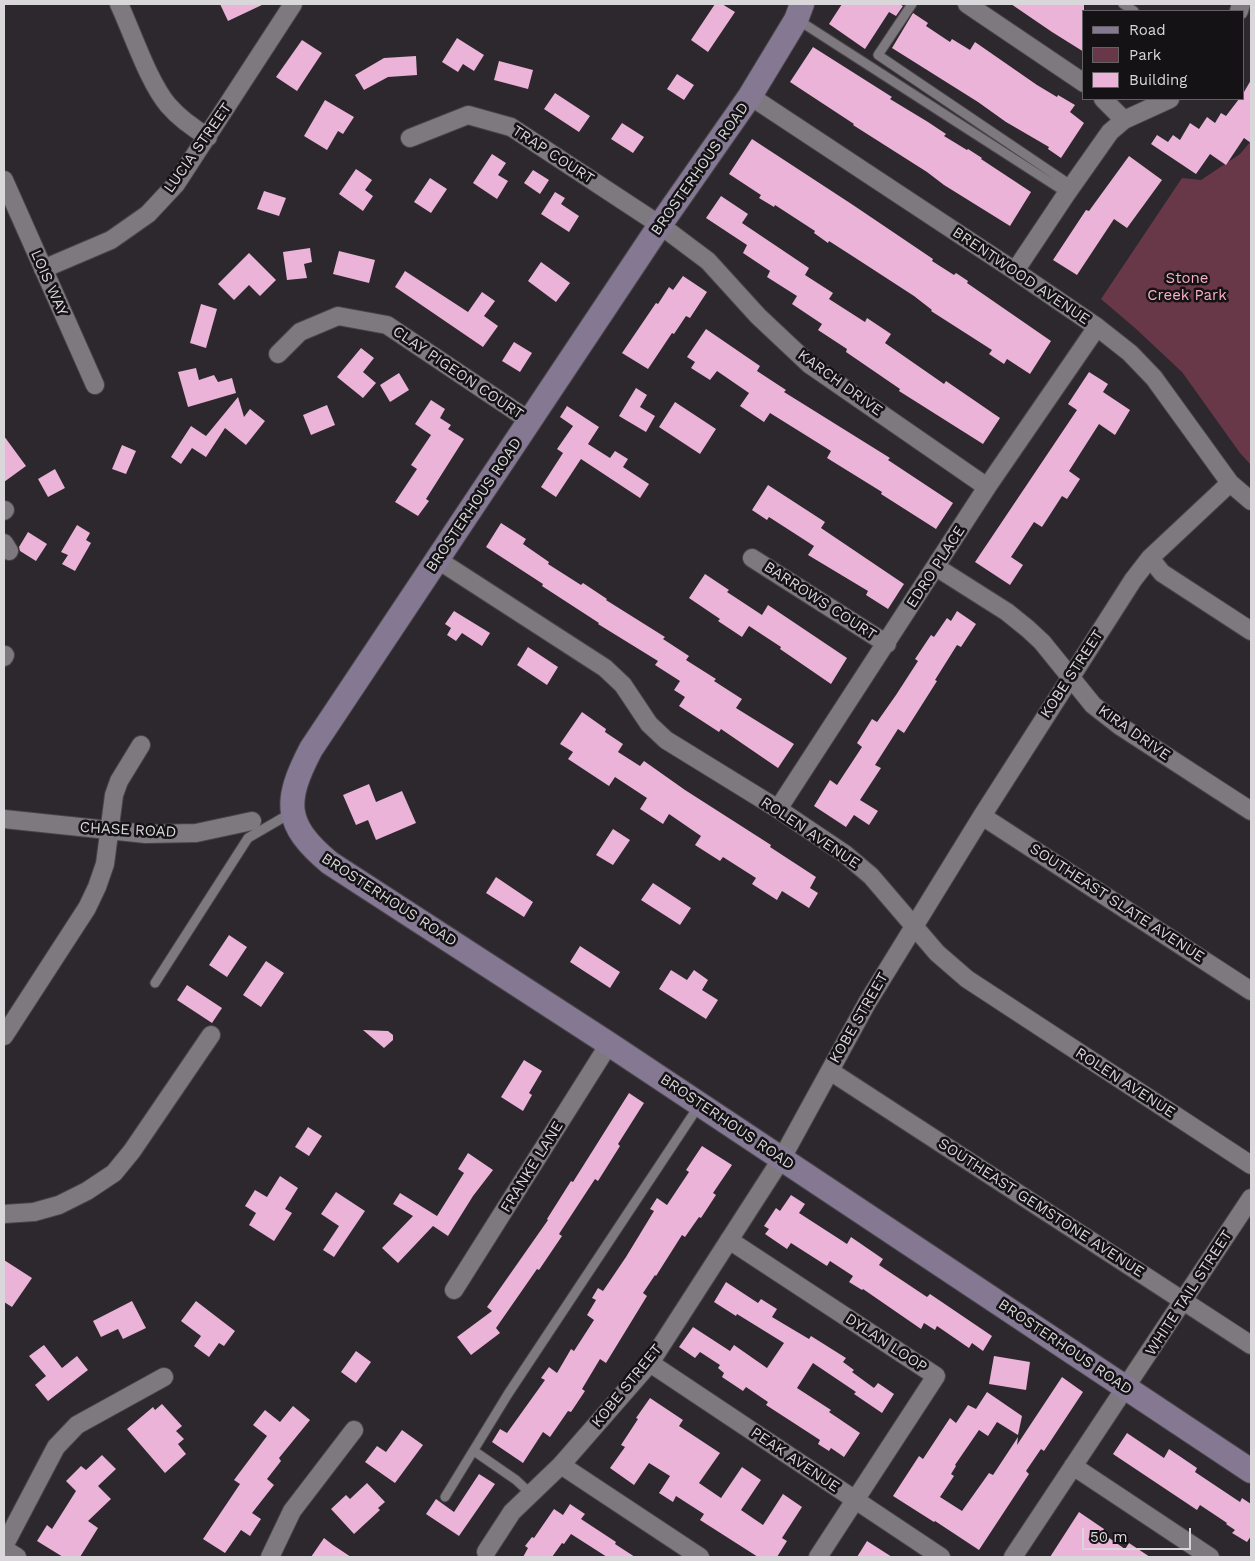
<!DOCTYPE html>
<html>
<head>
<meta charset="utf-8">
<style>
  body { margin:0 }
  #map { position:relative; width:1255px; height:1561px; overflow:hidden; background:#2c282d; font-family:"Work Sans",sans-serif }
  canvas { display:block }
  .frame { position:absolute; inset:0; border:5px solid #dad7da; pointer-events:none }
  .legend { position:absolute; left:1082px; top:10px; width:162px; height:90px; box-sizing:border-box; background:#141214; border:1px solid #636163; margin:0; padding:6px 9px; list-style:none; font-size:15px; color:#dad7da }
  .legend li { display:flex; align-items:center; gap:10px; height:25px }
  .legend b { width:25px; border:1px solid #636163 }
  .scale { position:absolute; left:1082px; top:1528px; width:109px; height:22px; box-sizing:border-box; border:2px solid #dad7da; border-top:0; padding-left:6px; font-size:15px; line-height:18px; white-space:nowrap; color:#dad7da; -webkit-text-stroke:4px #141214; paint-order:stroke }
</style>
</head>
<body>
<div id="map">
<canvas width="1255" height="1561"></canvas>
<div class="frame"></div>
<ul class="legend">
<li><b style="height:6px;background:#847893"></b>Road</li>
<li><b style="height:14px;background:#693848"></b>Park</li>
<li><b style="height:14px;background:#eab3d7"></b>Building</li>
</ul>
<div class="scale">50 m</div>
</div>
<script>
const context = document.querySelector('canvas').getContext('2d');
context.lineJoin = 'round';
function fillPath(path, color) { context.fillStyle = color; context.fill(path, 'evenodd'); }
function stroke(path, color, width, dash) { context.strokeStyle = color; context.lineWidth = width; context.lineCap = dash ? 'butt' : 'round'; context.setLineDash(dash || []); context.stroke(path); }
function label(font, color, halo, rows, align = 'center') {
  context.font = font + ' "Work Sans",sans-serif'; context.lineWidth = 5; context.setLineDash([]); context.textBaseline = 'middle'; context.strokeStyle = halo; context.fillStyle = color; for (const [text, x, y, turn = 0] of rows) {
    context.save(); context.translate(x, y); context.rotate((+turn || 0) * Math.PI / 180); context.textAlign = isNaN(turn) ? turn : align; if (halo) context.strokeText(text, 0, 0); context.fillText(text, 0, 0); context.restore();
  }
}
fillPath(new Path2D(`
  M1251,141V465L1240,453L1182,372L1135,328L1101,299L1182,178L1201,180L1240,154Z`), '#693848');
fillPath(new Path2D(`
  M220,4H264L228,21Z
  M715,4H722L735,12L708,52L691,40Z
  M842,4H899L903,6L896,16L889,12L865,49L829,24Z
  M1011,4H1084V52L1052,32Z
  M913,13L928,23L926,26L950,42L952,39L970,50L975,42L1037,85L1057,97L1058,95L1075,105L1070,112L1084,123L1061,158L1048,149L1049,147L1006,122L978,102L892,48Z
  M457,38L484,55L474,71L463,64L458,72L442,62Z
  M302,40L322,53L297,91L276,77Z
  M813,47L892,97L890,99L928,122L946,134L944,136L967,150L968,149L982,158L981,159L1031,192L1010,226L944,185L927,172L853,125L854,124L790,82Z
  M416,56L417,75L388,77L364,90L355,75L384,58Z
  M499,61L533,70L528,89L494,80Z
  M677,74L694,85L684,100L667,89Z
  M1251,80V143L1244,138L1226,165L1210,154L1196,174L1151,144L1157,135L1168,142L1173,135L1180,140L1190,123L1199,129L1207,117L1215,123L1221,113L1226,116L1239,99H1244V92Z
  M555,93L590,116L579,132L544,109Z
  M325,100L354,117L343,134L338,131L327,150L304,136Z
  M622,123L644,137L633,153L611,139Z
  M752,139L853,205L933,259L932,261L954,275L956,273L968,281L967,283L1051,341L1030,374L1007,359L1004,364L989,354L992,350L931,311L932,310L914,296L857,259L829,241L828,243L814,233L815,231L775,205L774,207L759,198L761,195L729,174Z
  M492,154L506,163L498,175L508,181L497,199L473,183Z
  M1129,156L1162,180L1127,228L1114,219L1077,275L1053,260L1086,210L1089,211Z
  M356,169L372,180L365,190L373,196L363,211L339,194Z
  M533,170L549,180L540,194L524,183Z
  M430,178L447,189L431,213L414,202Z
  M264,191L286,198L279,216L257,209Z
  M555,192L565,198L561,204L579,216L569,232L541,214Z
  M721,196L748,214L742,223L809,268L805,275L833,293L829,299L865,322L867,318L891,334L885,343L944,384L946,381L1000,418L983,444L899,391L900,389L846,352L847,349L818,330L822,324L792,304L797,296L767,277L770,271L743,253L747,245L706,218Z
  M310,248L312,262L304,264L307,278L287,280L283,252Z
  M339,251L375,260L369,283L333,274Z
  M249,253L276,280L260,296L249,285L234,300L218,284Z
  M541,262L570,283L556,302L528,281Z
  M405,271L468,312L482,292L495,301L484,316L498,326L483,347L395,287Z
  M683,276L707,292L690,318L686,316L674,334L672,333L648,369L622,353L656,303L658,304L669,287L673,290Z
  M201,304L217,309L206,348L190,343Z
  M706,329L760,366L757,371L786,390L784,392L890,458L888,460L953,503L936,529L881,494L882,492L827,458L831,451L770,413L764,422L740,406L749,393L717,371L710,380L691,368L695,362L687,357Z
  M514,342L532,353L520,372L502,361Z
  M361,348L374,358L363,372L376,383L363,398L337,377Z
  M196,368L199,380L214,375L218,382L232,378L236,393L188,407L178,372Z
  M1089,372L1108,384L1103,392L1130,410L1115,435L1099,424L1069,471L1080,479L1067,499L1062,496L1042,527L1034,522L1011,557L1023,565L1010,585L975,562L1077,410L1068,404Z
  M399,373L409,390L390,402L380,385Z
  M636,388L647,395L640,407L655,416L646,432L619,416Z
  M238,397L244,417L250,409L265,421L246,445L225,428L206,457L192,448L181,464L171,457L191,426L206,436Z
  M431,400L445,409L440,418L451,425L448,429L464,439L426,499L429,501L418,516L395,502L417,469L411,465L431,435L415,424Z
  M675,402L716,429L700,454L659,427Z
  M327,405L335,425L311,435L303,415Z
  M567,406L599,427L588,444L610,458L615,451L628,459L623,467L649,484L640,498L581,459L556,497L541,487L563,453L557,449L573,426L560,417Z
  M4,436L26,466L4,482Z
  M122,445L136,451L126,474L112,469Z
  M55,469L65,488L48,497L38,479Z
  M768,485L825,522L821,528L904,584L888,609L866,595L868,591L808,555L814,546L769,517L767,520L752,510Z
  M501,523L526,539L523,544L549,562L548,564L581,585L583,583L607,599L606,600L665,637L663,639L689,656L686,660L716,679L714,681L742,699L736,708L794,744L778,768L721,729L719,732L679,706L685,697L674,690L680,681L655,665L658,661L598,624L599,623L542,586L543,584L486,547Z
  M77,525L90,533L86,540L91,543L75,571L62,564L68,555L61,552Z
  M28,532L47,544L36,561L20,551L19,547Z
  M705,574L729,590L727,592L762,615L768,605L847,658L831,684L780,649L781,647L749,626L742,637L718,621L720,619L689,598Z
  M454,611L490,633L482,646L462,633L456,641L447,635L451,628L445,624Z
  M957,611L976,624L961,647L957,645L935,680L937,681L904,733L898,729L875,765L881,768L860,800L878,811L869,825L854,815L846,827L814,806L830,780L837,785L862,747L857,743L872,719L877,722L896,695L918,661L915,659L931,635L934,637L947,618L951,621Z
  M528,647L558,667L547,685L517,665Z
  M582,712L606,729L605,732L623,744L618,752L640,766L644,761L685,790L771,845L770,847L816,877L810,888L818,893L809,908L782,891L777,900L752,884L756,878L723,857L720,861L695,845L701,836L669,814L663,824L640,809L647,798L615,777L609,786L568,759L573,752L560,744Z
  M369,784L376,802L402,791L416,823L376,840L368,820L356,825L343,795Z
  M613,829L630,840L613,865L596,855Z
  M496,877L533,902L524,917L486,893Z
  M653,883L691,908L680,925L641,900Z
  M229,935L247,947L227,977L209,965Z
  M580,946L620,972L610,988L570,962Z
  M266,961L284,973L261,1007L243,995Z
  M671,970L687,980L694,970L708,980L702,990L718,1000L706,1019L659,989Z
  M187,985L222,1008L212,1023L177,1000Z
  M363,1030L388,1031L393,1035V1040L384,1048Z
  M524,1060L542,1071L529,1093L532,1095L523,1111L501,1097Z
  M629,1093L644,1103L618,1144L620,1146L598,1181L595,1179L559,1234L562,1236L539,1270L537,1269L496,1328L500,1333L471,1355L457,1337L492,1311L487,1307L548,1220L547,1219L571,1181L573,1182Z
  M308,1127L322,1136L309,1156L295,1147Z
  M702,1146L732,1165L713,1193L716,1195L701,1218L699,1217L685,1237L682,1235L656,1276L655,1275L643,1293L647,1296L606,1363L600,1359L582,1389L585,1391L571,1412L568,1411L550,1437L543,1432L523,1463L492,1442L500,1429L507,1433L545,1380L541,1378L549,1367L557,1373L571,1349L574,1351L594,1320L587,1315L596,1300L592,1298L598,1288L603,1291L626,1257L654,1211L650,1209L657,1198L667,1205L689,1172L686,1170Z
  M468,1153L493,1170L473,1196L448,1236L433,1226L398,1263L382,1248L413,1216L393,1204L400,1193L437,1216L464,1173L458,1169Z
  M280,1176L298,1188L285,1209L292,1213L274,1241L249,1225L256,1213L245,1206L255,1190L267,1197Z
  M336,1192L365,1211L334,1257L323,1250L339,1226L321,1214Z
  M791,1195L805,1204L799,1213L847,1244L851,1237L883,1259L879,1265L927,1297L930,1294L992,1336L983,1351L972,1343L969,1348L937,1326L935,1330L924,1323L921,1329L863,1289L862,1290L849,1282L853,1276L830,1261L827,1266L791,1243L787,1249L765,1234L769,1229L764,1226L776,1208L780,1211Z
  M4,1260L32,1278L12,1307L4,1302Z
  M726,1282L758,1303L761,1299L777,1309L772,1317L809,1339L811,1336L846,1358L843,1362L854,1370L852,1372L874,1388L878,1383L894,1394L882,1413L854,1394L856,1392L813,1363L797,1388L831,1410L829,1412L860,1433L844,1457L831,1448L829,1451L818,1444L820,1440L766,1405L768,1402L746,1387L743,1391L722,1377L724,1373L718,1368L720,1365L700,1352L695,1358L679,1347L693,1327L730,1351L734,1345L767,1368L784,1343L737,1314L736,1316L714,1302Z
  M132,1301L146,1328L123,1339L118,1329L101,1337L93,1321Z
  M196,1301L235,1331L224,1346L219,1343L209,1357L194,1346L201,1336L181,1321Z
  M44,1345L62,1368L77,1356L88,1370L48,1401L35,1385L46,1376L29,1356Z
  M356,1351L371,1362L356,1383L341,1372Z
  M994,1356L1030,1362L1026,1390L989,1384Z
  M1062,1377L1083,1392L1044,1451L1041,1449L1026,1471L1029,1474L979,1550L935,1521L934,1522L893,1496L919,1456L923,1459L950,1418L956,1423L968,1405L976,1409L987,1392L1022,1416L1018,1435L997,1422L988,1436L979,1430L955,1465L956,1466L951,1474L954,1476L940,1497L962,1511L989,1473L993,1475L1018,1437L1017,1445Z
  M650,1398L683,1420L679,1426L720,1453L699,1483L721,1498L742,1467L761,1480L741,1510L763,1525L783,1494L802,1507L782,1538L787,1541L777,1557H758L700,1520L704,1514L676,1496L673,1502L659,1493L670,1476L649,1463L634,1485L610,1468L625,1447L621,1445L638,1419L636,1418Z
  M162,1404L182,1426L176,1431L184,1439L178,1444L186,1454L165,1473L127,1429L153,1407L155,1410Z
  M293,1406L310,1420L279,1458L281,1461L267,1479L274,1485L252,1513L261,1519L250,1536L241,1530L225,1553L203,1539L240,1484L234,1480L267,1436L253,1425L265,1410L280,1422Z
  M402,1430L423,1445L395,1483L365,1462L377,1446L386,1452Z
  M1127,1433L1164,1458L1169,1449L1197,1468L1195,1472L1240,1502L1242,1498L1251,1504V1536L1247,1542L1232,1533L1235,1530L1226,1524L1227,1523L1200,1505L1197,1510L1113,1454Z
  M102,1455L116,1469L98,1486L111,1499L88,1521L98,1528L80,1557H63L37,1541L47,1525L52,1529L76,1491L66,1481L81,1466L86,1470Z
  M479,1474L495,1484L459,1536L426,1514L436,1499L454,1512Z
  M367,1483L385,1502L378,1508L380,1510L354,1534L331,1509L346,1495L350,1499Z
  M570,1504L585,1514L581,1519L616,1542L615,1544L635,1557H607L571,1534L564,1544L562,1543L552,1557H523L528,1548L525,1546L532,1537L534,1538L554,1509L563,1515Z
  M1079,1512L1104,1529L1102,1533L1125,1549L1129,1543L1150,1557H1050Z
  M324,1538L333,1545L351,1557H311Z
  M867,1541L892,1557H857Z`), '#eab3d7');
const lane = new Path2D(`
  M912,4L878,55L1072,186
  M1123,4L1134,11
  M798,20L1067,193
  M155,983L248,838L291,813
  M474,1451L516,1480L531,1494
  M445,1497L508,1394L700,1104`);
const street = new Path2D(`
  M119,4C132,32 149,83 168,105C180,119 193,128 208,137
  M967,4L1084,83
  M1239,11L1241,4
  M750,96L1015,271L1097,327L1130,353L1154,378L1230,483L1251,501
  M1103,99L1124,120
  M410,138L468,115L511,127L660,225L708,261L758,316L809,364L987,487
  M4,180L95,385
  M43,269L111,240L148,214L176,184L293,4
  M1015,271L1067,193L1110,132L1124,120L1170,99
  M278,354L300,332L338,316L387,325L530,421
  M4,511L5,510
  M4,543L9,551
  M752,558L887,644
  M1150,558L1162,573L1251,631
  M438,560L605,668L623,685L649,724L666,740L778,809L845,854L871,876L937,953L967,979L1251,1165
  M936,567L1007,612L1028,629L1042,642L1093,705L1120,726L1251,811
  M4,657L5,655
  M778,809L987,487L1097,327
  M982,816L1251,991
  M4,819L146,834L196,833L252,821
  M4,1036L87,908L97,887L105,864L114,795L119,781L141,745
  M830,1071L1251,1345
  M4,1214L34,1212L59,1205L87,1191L114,1173L132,1151L211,1035
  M729,1240L936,1376L818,1557
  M454,1290L609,1044
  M650,1363L941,1557
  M561,1465L700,1557
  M1073,1466L1210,1557
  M4,1546L56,1447L77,1425L164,1377
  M4,1549L17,1557
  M486,1552L512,1512L561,1465L650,1363L782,1158L867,1003L982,816L1133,580L1150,558L1230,483
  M270,1557L292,1511L354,1430
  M1013,1557L1251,1198`);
const secondary = new Path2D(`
  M802,4L796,20L750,96L660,225L311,749C284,801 283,824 330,863L609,1044L1251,1471`);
stroke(lane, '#484448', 11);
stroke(street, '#484448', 20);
stroke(secondary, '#484448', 26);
stroke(lane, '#7e797f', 9);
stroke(street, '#7e797f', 18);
stroke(secondary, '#847893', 24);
label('15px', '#dad7da', '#141214', [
  ["LUCIA STREET",198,148,-55],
  ["TRAP COURT",553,155,33],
  ["BROSTERHOUS ROAD",700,169,-55],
  ["BRENTWOOD AVENUE",1021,276,34],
  ["LOIS WAY",49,283,66],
  ["CLAY PIGEON COURT",458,373,34],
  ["KARCH DRIVE",840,383,36],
  ["BROSTERHOUS ROAD",474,505,-56],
  ["EDRO PLACE",936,567,-57],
  ["BARROWS COURT",820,601,33],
  ["KOBE STREET",1072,674,-57],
  ["KIRA DRIVE",1134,733,35],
  ["CHASE ROAD",128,830,3],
  ["ROLEN AVENUE",810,833,34],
  ["BROSTERHOUS ROAD",389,900,33],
  ["SOUTHEAST SLATE AVENUE",1117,903,33],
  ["KOBE STREET",859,1018,-60],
  ["ROLEN AVENUE",1125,1083,33],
  ["BROSTERHOUS ROAD",727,1122,34],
  ["FRANKE LANE",532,1167,-58],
  ["SOUTHEAST GEMSTONE AVENUE",1041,1208,33],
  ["WHITE TAIL STREET",1189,1293,-57],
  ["DYLAN LOOP",886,1343,33],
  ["BROSTERHOUS ROAD",1065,1347,34],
  ["KOBE STREET",627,1386,-51],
  ["PEAK AVENUE",795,1460,34]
]);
label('15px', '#f7b0c5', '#141214', [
  ["Stone",1187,279],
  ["Creek Park",1187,296]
]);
</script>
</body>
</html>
